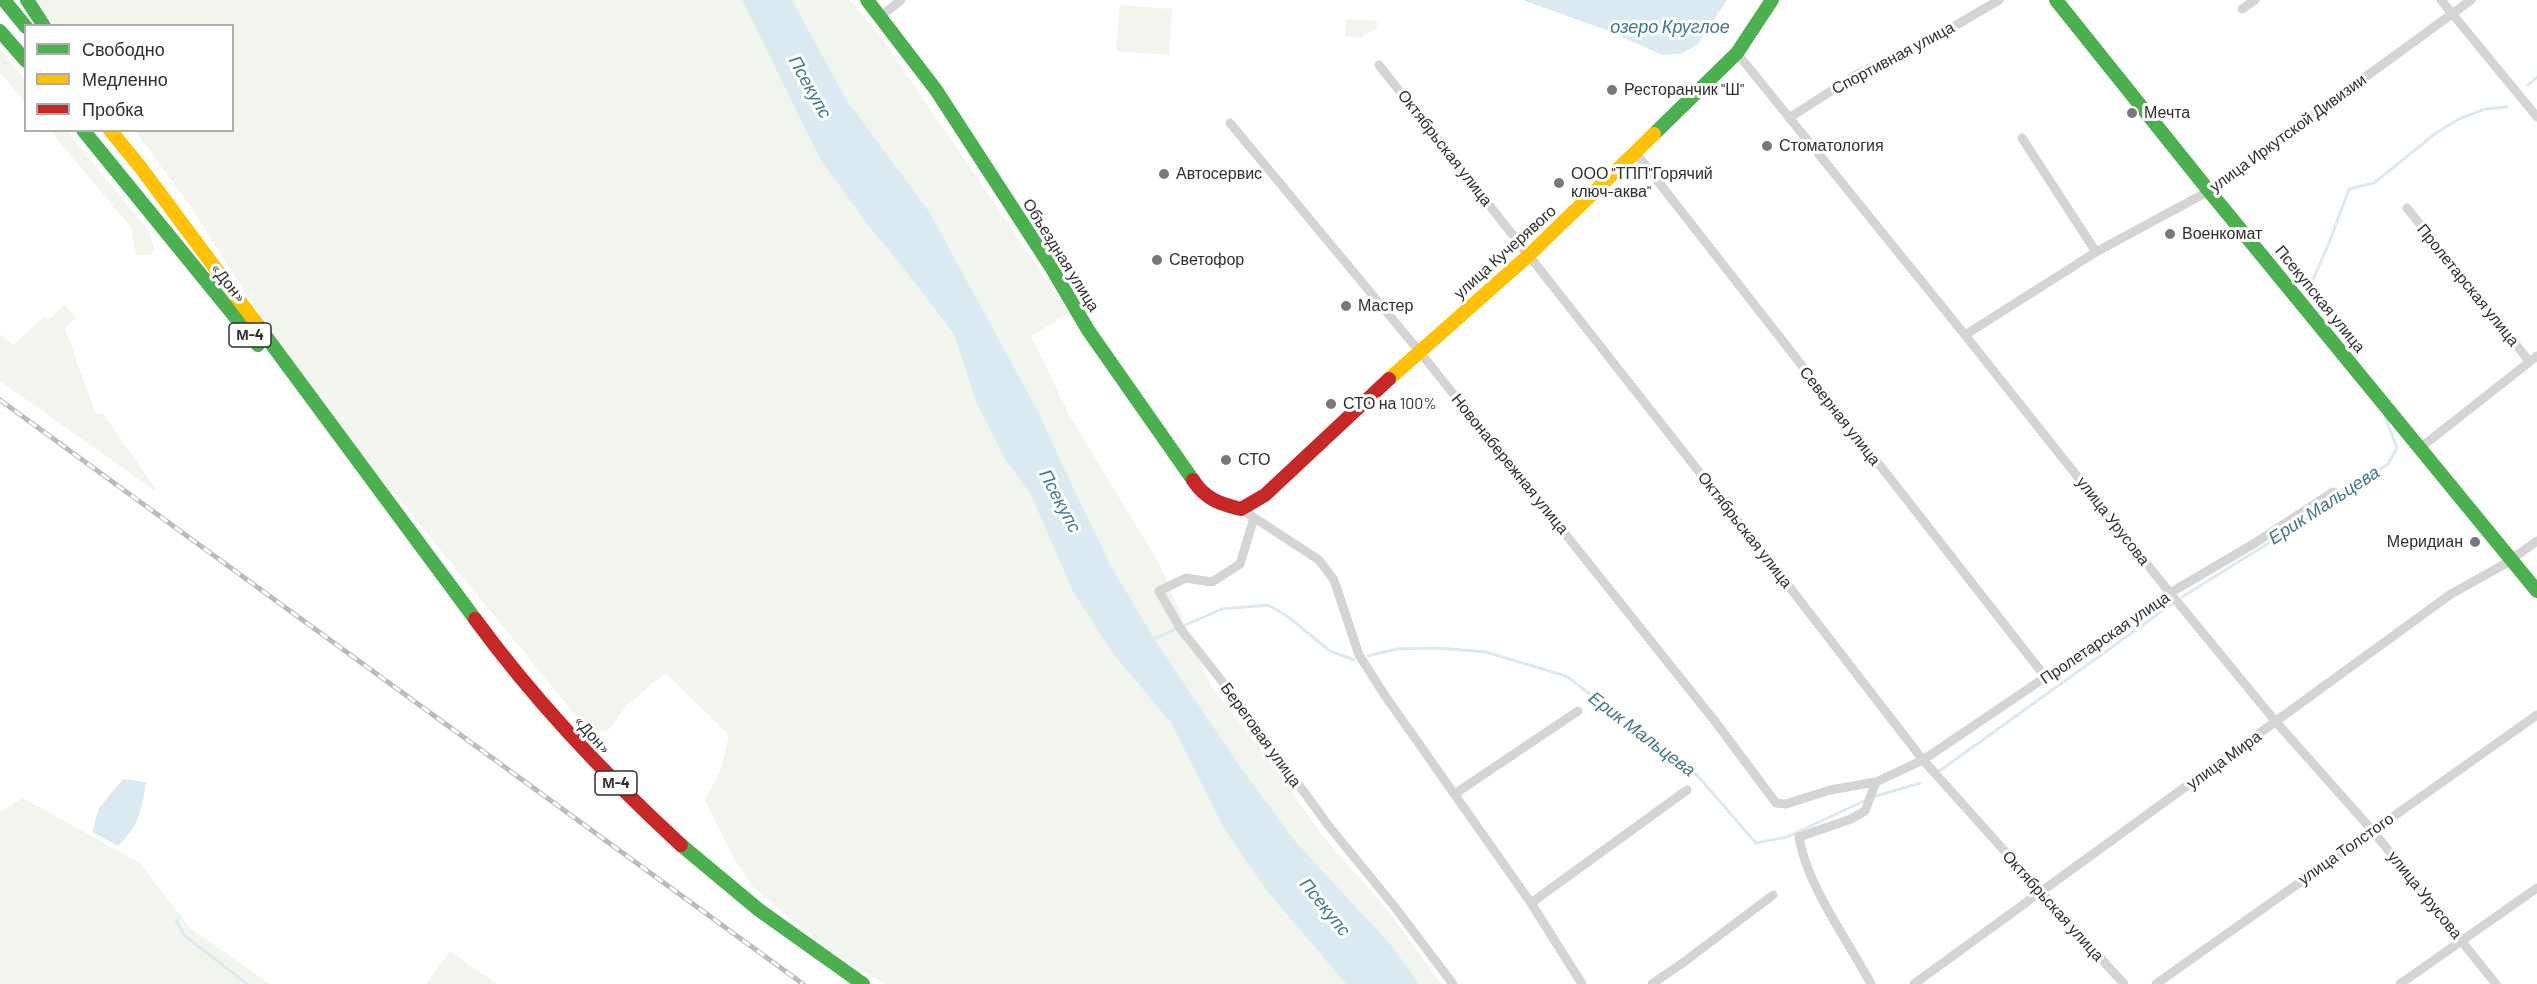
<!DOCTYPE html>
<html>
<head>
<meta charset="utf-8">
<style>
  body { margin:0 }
  #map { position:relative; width:2537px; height:984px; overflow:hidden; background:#fff; font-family:Barlow,sans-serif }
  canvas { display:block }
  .legend { position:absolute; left:24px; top:24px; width:210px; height:108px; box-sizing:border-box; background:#fff; border:2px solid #acacac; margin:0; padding:8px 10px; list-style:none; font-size:18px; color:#2f2f2f }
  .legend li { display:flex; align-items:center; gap:12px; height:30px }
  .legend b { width:30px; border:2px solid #acacac }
</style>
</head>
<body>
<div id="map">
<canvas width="2537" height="984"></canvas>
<ul class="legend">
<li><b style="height:8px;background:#4caf50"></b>Свободно</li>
<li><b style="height:8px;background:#ffc107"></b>Медленно</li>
<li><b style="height:8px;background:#c62828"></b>Пробка</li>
</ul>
</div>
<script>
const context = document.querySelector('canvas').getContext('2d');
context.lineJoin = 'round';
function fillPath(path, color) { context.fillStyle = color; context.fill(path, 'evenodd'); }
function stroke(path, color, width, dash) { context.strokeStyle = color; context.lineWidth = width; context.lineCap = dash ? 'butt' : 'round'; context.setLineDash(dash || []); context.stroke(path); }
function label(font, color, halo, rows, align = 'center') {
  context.font = font + ' Barlow,sans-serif'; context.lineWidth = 6; context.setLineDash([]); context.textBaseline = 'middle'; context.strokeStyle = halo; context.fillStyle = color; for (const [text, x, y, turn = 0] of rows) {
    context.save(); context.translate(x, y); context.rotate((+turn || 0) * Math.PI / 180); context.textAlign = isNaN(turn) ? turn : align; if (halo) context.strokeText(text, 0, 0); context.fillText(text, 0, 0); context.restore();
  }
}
fillPath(new Path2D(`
  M34,0H742L820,159L867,224L909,275L954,336L976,402L1005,459L1031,495L1073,592L1114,655L1171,723L1222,825L1266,890L1346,984H885L860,970L821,944L753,887L732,856L705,800L720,772L729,735L666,673L626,706L610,729L594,732L574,714L359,450L259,314L192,209L135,131L232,130V26L54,25Z
  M792,0H850L880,35L1069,313L1031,336L1071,418L1160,565L1211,686L1268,759L1323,836L1393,917L1441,984H1419L1392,946L1295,841L1239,765L1154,638L1111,566L1061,462L1040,415L930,213L846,99Z
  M1120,5L1172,9L1169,55L1116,51Z
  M1346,19L1377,21V28L1361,38L1345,37Z
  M0,49L25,80V102L0,73Z
  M50,131H67L150,233L154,248L151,255H136L131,227Z
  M65,305L76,318L65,328L96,414H104L158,493L0,381V334L13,345L44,317L48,319Z
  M23,798L140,863L189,927L270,984H0V812Z
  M450,951L497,984H426Z`), '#f1f5ed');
fillPath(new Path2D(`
  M742,0H792L846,99L930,213L1040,415L1061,462L1111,566L1154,638L1239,765L1295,841L1392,946L1419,984H1346L1266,890L1222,825L1171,723L1114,655L1073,592L1031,495L1005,459L976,402L954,335L909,275L867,224L820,159Z
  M1522,0H1727L1698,44L1681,54L1661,55L1612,32Z
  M123,779L146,782C142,810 139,826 118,846L92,832L99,808Z`), '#dbeaf1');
stroke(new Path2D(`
  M2528,85L2537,77
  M2308,291L2329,243L2349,189L2374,183L2436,133L2459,119L2485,109L2507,107
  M2182,597L2296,526L2388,464L2397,448L2384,414
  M1151,640L1222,609L1268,605L1287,616L1330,651L1354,660
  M1368,656L1396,649L1437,648L1486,652L1566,676L1696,774L1756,843L1787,837L1866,800
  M1938,772L2172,604
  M1873,797L1920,783
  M176,920L184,935L247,984`), '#dbeaf1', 3);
stroke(new Path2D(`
  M2441,0L2537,117
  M2242,9L2255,0
  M880,17L901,0
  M1737,53L1965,335L2170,593L2276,722L2372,830L2496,984
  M1379,65L1774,567L1923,760L2124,984
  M1789,118L1859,73L1941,34L1999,0
  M1230,123L1419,351L1714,720L1776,803L1786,804L1830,790L1876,782L1923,760L2170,593L2255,543L2333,492
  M2022,138L2096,252
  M1635,152L2047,679
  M2407,208L2529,361
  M1965,335L2096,252L2209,191L2471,0
  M2420,448L2537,356
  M1241,509L1319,560L1334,580L1359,655L1386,697L1531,903L1582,984
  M1254,518L1240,564L1212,582L1186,578L1159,591L1180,628L1240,704L1328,825L1394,906L1453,984
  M1456,793L1578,711
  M1531,903L1687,790
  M1652,984L1684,962L1773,895
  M1871,984C1847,939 1807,886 1799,837L1851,819L1865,811L1876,782
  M1914,984L2451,594L2505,564L2537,541
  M2156,984L2537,715
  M2400,984L2537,888`), '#d4d4d4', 9);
stroke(new Path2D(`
  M4,0L26,27
  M27,0L44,26
  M867,0L936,90L1051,267L1088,330L1193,480
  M2056,0L2209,191L2537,591
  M0,31L26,61
  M83,130L258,345
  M1654,134L1737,53L1772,0
  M256,323L475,619
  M681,845L759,910L863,984`), '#4caf50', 14);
stroke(new Path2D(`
  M110,130L141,168L256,323
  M1389,379L1529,255L1654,134`), '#ffc107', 14);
stroke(new Path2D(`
  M1193,480C1205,499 1220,504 1241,509L1265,495L1389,379
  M475,619C535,701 606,776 681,845`), '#c62828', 14);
const rail = new Path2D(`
  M0,400L803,984`);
stroke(rail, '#bbb', 5);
stroke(rail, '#fff', 3, [9]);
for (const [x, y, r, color] of [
  [1612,90,6,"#787878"],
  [2132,113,6,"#787878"],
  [1767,146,6,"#787878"],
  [1164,174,6,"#787878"],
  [1559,183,6,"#787878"],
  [2170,234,6,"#787878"],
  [1157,260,6,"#787878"],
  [1346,306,6,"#787878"],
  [1331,404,6,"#787878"],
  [1226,460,6,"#787878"],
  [2475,542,6,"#787878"]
]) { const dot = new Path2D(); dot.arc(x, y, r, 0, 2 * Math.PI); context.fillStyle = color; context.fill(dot); stroke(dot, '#fff', 2); }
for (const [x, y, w] of [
  [250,335,42],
  [616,783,42]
]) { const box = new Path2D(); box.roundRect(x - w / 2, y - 12, w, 24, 4.5); context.fillStyle = '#fff'; context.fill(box); stroke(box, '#2f2f2f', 1.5); }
label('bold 15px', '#2f2f2f', null, [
  ["М-4",250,335],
  ["М-4",616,783]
]);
label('16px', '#2f2f2f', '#fff', [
  ["Спортивная улица",1893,58,-28],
  ["улица Иркутской Дивизии",2288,133,-36],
  ["Октябрьская улица",1445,148,52],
  ["улица Кучерявого",1505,252,-42],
  ["Объездная улица",1061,255,58],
  ["«Дон»",228,283,51],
  ["Пролетарская улица",2468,285,51],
  ["Псекупская улица",2320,299,51],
  ["Северная улица",1840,416,52],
  ["Новонабережная улица",1510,464,51],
  ["улица Урусова",2113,521,52],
  ["Октябрьская улица",1745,530,52],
  ["Пролетарская улица",2105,638,-34],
  ["«Дон»",592,735,48],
  ["Береговая улица",1261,735,54],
  ["улица Мира",2224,760,-36],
  ["улица Толстого",2346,849,-35],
  ["улица Урусова",2425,895,51],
  ["Октябрьская улица",2053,906,48]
]);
label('16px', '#2f2f2f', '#fff', [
  ["Ресторанчик \"Ш\"",1624,90],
  ["Мечта",2144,113],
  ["Стоматология",1779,146],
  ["Автосервис",1176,174],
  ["ООО \"ТПП\"Горячий",1571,174],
  ["ключ-аква\"",1571,192],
  ["Военкомат",2182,234],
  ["Светофор",1169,260],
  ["Мастер",1358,306],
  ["СТО на 100%",1343,404],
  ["СТО",1238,460],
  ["Меридиан",2463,542,"right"]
], 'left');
label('italic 18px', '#40778e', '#fff', [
  ["озеро Круглое",1670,27],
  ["Псекупс",810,87,61],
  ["Псекупс",1060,501,62],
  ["Ерик Мальцева",2324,505,-33],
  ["Ерик Мальцева",1642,734,37],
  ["Псекупс",1325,907,51]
]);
</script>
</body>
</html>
